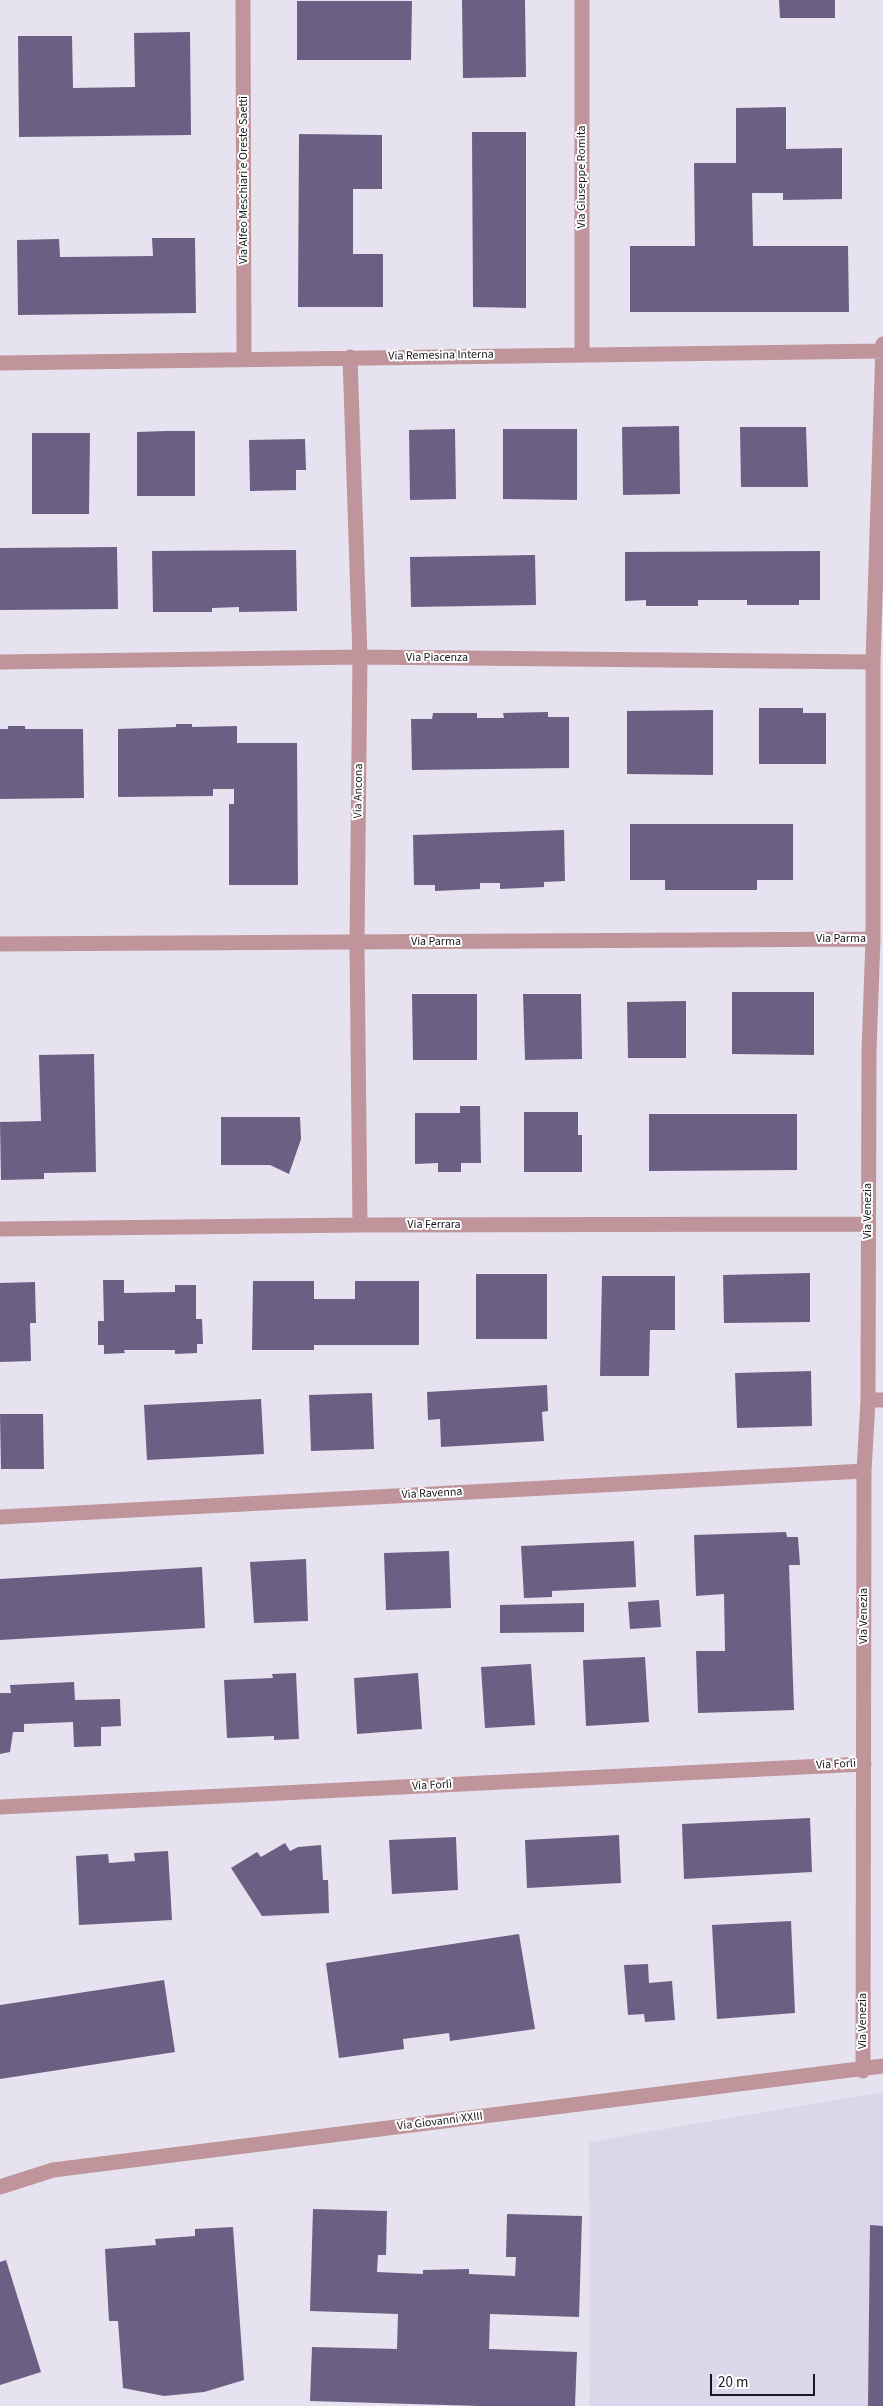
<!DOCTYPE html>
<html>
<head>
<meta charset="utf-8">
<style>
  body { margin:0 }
  #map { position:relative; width:883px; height:2406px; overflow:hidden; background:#e6e2f0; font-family:"Source Sans 3",sans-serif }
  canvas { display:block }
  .scale { position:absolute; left:710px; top:2374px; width:105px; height:22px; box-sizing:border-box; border:2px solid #19171c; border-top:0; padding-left:6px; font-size:15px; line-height:18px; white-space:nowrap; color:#19171c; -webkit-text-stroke:4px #fff; paint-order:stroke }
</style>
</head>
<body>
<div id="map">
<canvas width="883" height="2406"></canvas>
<div class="scale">20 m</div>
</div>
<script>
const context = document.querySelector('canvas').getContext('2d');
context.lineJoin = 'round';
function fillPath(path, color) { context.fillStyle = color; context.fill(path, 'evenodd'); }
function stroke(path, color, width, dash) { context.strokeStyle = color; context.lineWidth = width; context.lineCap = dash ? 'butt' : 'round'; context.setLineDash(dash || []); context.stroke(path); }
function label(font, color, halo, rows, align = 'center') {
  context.font = font + ' "Source Sans 3",sans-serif'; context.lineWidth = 4; context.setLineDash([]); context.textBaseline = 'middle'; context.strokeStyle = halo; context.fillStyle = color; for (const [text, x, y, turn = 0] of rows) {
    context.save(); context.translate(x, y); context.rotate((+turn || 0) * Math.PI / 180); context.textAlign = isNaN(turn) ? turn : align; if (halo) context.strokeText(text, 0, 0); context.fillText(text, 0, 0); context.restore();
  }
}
fillPath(new Path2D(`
  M883,2092V2406H590L589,2142Z`), '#dbd6ea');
fillPath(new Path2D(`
  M462,0H525L526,77L463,78Z
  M779,0H835V18H780Z
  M297,1H412L411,60H297Z
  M190,32L191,135L19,137L18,36H72L73,88L135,87L134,33Z
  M786,107V149L842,148V199L783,200V193H752L753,246H848L849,312H630V246H695L694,163H736V108Z
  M472,132H526V308L473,307Z
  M299,134L382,135V189H353V254H383V307H298Z
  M152,238H195L196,313L18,315L17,240L59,239L60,257L153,256Z
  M679,426L680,494L623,495L622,427Z
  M740,427H806L808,487H741Z
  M455,429L456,499L410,500L409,430Z
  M503,429H577V500L503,499Z
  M166,431H195V496H137V432Z
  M32,433H90L89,514H32Z
  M305,439L306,470H296V490L250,491L249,440Z
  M117,547L118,609L0,610V548Z
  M296,550L297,611L239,612V607L212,608V612H153L152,551Z
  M820,551V600H799V605H747V600H698V606H646V600L625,601V552Z
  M535,555L536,605L411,607L410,557Z
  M759,708H803V713H826V764H759Z
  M713,710V775L627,774V711Z
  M548,712V717H569V768L412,770L411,719H432L433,713H477V718H504L503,713Z
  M176,724H192V727L237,726V743H297L298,885H229V804H234V789H213V796L118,797V729L176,727Z
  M8,726H25V729H83L84,798L0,799V729H8Z
  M630,824H793V880H757V890H665V880H630Z
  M564,830L565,881L544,882V887L500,889V883H480V889L435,891V885H414L413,835Z
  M732,992H814V1055L732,1054Z
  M412,994H477V1060H413Z
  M523,994H581L582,1059L525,1060Z
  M686,1001V1058H628L627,1002Z
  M94,1054L96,1172L44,1173V1179L1,1180L0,1122L41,1121L39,1055Z
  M460,1106H480L481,1163H461V1172H438V1163L415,1164V1113H460Z
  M524,1112H578V1135H582V1172H524Z
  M649,1114H797V1170L649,1171Z
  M221,1117H300L301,1139L289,1174L270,1165H221Z
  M810,1273V1322L724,1323L723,1275Z
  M476,1274H547V1339H476Z
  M602,1276H675V1330H650L649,1376H600Z
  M103,1280H124V1293L175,1292V1285H196V1319H202L203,1344H197V1353L175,1354V1350H124L125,1353L104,1354V1345H98V1321H104Z
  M253,1281H314V1299H355V1281H419V1345H314V1350H252Z
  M35,1282L36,1323H30L31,1361L0,1362V1283Z
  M811,1371L812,1426L737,1428L735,1373Z
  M547,1385L548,1411L542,1412L544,1441L441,1447L440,1419L428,1420L427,1392Z
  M372,1393L374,1449L311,1451L309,1395Z
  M261,1399L264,1454L147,1460L144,1405Z
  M0,1414H43L44,1469H1Z
  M786,1532L787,1537H798L800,1565H789L794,1710L698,1713L696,1651H725L724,1594L696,1596L694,1535Z
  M634,1541L636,1587L552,1591V1597L524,1598L521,1546Z
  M449,1551L451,1608L386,1610L384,1553Z
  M306,1559L308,1621L254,1623L250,1562Z
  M202,1567L205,1628L0,1640V1579Z
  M659,1600L661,1627L630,1629L628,1602Z
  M584,1603V1632L500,1633V1605Z
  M645,1657L649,1722L586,1726L583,1660Z
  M531,1664L535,1725L485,1728L481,1667Z
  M296,1673L299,1739L274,1740V1736L227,1738L224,1680L273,1678L272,1674Z
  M418,1673L422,1729L357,1734L354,1678Z
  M74,1682L75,1700L120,1699L121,1726L101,1727V1746L74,1747L73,1722L24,1724V1732H13L10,1752L0,1754V1693H11L10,1685Z
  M810,1818L812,1872L684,1879L682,1824Z
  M619,1835L621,1883L527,1888L525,1840Z
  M456,1837L458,1890L392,1894L389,1840Z
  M285,1843L290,1851L298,1847L321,1845L323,1880H328L329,1913L262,1916L231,1868L257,1852L261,1857Z
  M168,1851L172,1920L79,1925L76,1856L108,1854L109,1863L135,1861L134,1853Z
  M791,1921L795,2013L717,2019L712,1925Z
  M519,1934L535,2029L450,2041L449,2033L403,2039L404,2049L339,2058L326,1963Z
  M648,1964L649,1983L672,1981L675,2020L645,2022L644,2014L628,2015L624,1965Z
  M164,1980L175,2052L0,2079V2005Z
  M313,2209L387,2211L386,2255H378L377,2272L423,2274V2270L469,2269V2274L515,2276L516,2257H506L507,2214L582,2216L579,2317L490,2314L489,2349L577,2352L575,2406H479L310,2401L312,2347L397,2349L398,2314L310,2311Z
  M870,2225L883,2226V2406H868Z
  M233,2227L244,2380L204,2392L164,2396L123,2388L118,2321H109L105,2249L156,2245L155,2239L195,2236V2229Z
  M6,2260L41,2372L0,2385V2262Z`), '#6b6083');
stroke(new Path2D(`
  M243,0L244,359
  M582,354V0
  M350,357L360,657L357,943L360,1225
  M0,363L883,351
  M0,662L360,657L873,662
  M0,944L873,939
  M0,1229L360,1225L868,1224
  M868,1400H883
  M0,1517L864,1471
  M0,1807L864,1764
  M863,2071L864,1471L868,1400L869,1051L873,939V662L883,344
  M0,2187L53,2170L883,2066`), '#bf959b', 15);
label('12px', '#19171c', '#fff', [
  ["Via Giuseppe Romita",582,177,-90],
  ["Via Alfeo Meschiari e Oreste Saetti",244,180,-90],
  ["Via Remesina Interna",441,356,-1],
  ["Via Piacenza",437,658],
  ["Via Ancona",359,791,-89],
  ["Via Parma",841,939],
  ["Via Parma",436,942],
  ["Via Venezia",868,1211,-90],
  ["Via Ferrara",434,1225],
  ["Via Ravenna",432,1494,-3],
  ["Via Venezia",864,1616,-90],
  ["Via Forlì",836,1765,-3],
  ["Via Forlì",432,1786,-3],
  ["Via Venezia",863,2021,-90],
  ["Via Giovanni XXIII",440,2122,-7]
]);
</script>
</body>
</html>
